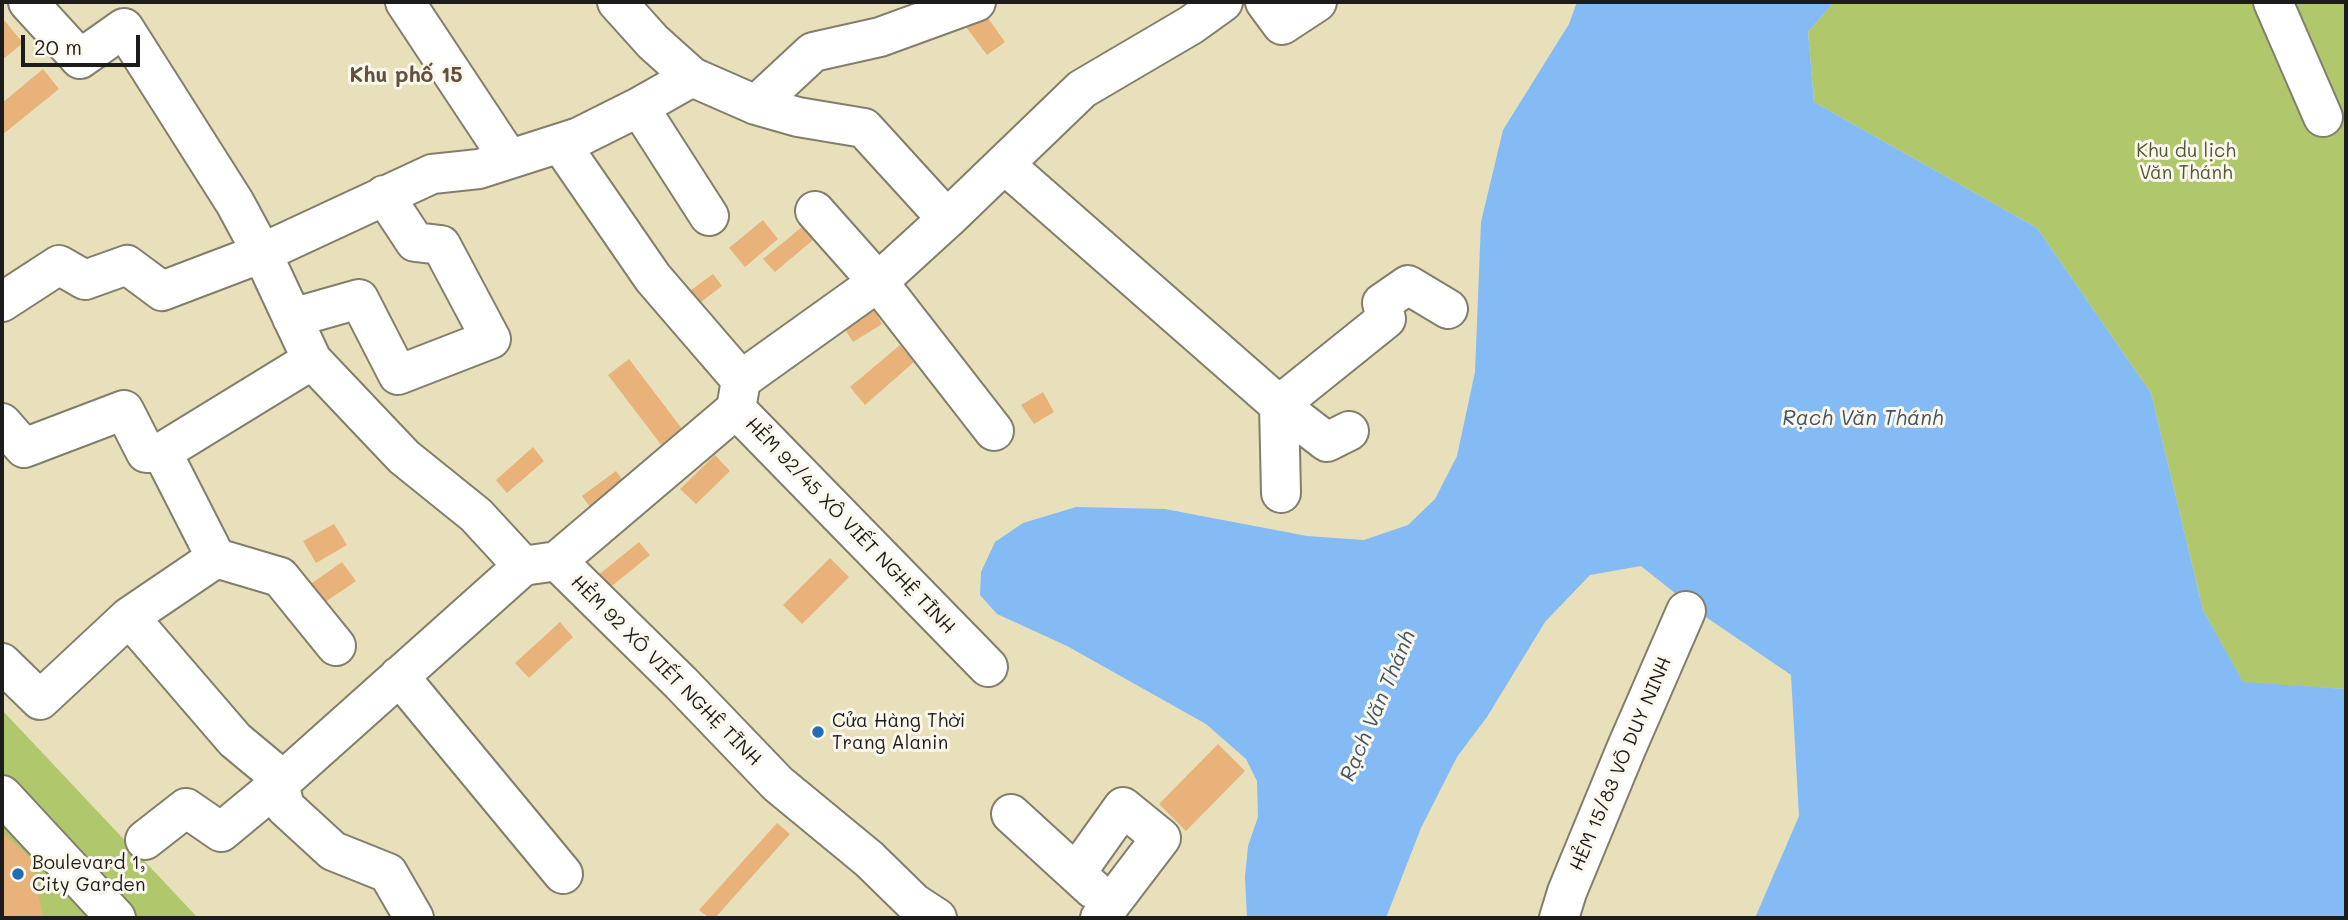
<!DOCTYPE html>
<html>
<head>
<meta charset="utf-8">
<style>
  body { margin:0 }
  #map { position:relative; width:2348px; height:920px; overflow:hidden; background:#e7e0bb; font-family:Mali,sans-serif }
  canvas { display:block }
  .frame { position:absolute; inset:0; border:4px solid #1c1c1c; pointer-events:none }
  .scale { position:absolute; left:21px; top:35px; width:119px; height:32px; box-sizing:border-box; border:4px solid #1c1c1c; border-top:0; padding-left:9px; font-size:21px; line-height:24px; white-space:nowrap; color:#1c1c1c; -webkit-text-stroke:5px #fbf7ec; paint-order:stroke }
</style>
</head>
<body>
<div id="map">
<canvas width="2348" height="920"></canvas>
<div class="frame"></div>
<div class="scale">20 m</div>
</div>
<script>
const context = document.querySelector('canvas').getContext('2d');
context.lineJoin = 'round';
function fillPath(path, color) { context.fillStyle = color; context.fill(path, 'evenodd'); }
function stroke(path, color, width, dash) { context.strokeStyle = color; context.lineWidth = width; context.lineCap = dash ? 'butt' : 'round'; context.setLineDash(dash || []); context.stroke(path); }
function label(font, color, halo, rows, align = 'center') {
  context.font = font + ' Mali,sans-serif'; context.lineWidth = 6; context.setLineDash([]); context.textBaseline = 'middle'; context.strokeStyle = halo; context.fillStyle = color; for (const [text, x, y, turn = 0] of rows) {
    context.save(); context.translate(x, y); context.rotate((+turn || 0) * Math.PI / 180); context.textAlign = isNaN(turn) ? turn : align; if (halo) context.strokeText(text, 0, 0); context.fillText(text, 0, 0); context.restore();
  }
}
fillPath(new Path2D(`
  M1834,2H2346V689L2243,683L2203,610L2151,393L2037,228L1814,102L1808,32Z
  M2,710L198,918H2Z`), '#b1c76c');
fillPath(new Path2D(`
  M1577,2H1834L1808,32L1814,102L2037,228L2151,393L2203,610L2243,682L2346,689V918H1755L1799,816L1791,675L1700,613L1641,566L1590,575L1545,622L1487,717L1457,757L1421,828L1386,918H1247L1245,877L1248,846L1258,817L1257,781L1246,759L1206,724L1067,646L997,614L980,595L981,572L995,542L1023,523L1076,507L1165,509L1307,536L1364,540L1408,525L1435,499L1457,456L1475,372L1481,222L1503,130L1569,24Z`), '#85bbf4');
fillPath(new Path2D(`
  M985,14L1005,42L987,55L966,27Z
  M4,20L23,43L2,60V22Z
  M43,69L59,89L2,135V103Z
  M763,220L778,239L745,267L729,248Z
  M802,227L813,240L775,272L763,259Z
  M713,274L722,286L693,308L683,296Z
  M874,310L882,324L853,342L844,328Z
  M900,345L914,362L865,405L850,387Z
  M629,359L686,434L665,450L608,375Z
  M1043,392L1054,412L1034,424L1021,405Z
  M533,447L544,461L507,493L496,480Z
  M715,455L730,471L696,504L680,489Z
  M616,471L629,488L595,514L582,496Z
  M334,524L347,545L316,563L303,541Z
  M639,542L650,555L602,594L591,581Z
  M830,558L849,577L802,624L783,605Z
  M342,562L356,581L318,607L305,588Z
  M560,622L573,637L529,678L515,663Z
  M1218,744L1245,771L1186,831L1159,804Z
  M777,823L790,834L715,918H709L699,910Z
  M2,832L31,859L43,918H2Z`), '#eab27b');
const minor = new Path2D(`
  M28,2L80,59L124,28L235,203L262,253L312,360L404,457L476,515L523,566L557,561L681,683L778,784L869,859L914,903L937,918
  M405,2L509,159
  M617,2L653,42L692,77L756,105L798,117L864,128L947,219L1082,89L1191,25L1223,2
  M1265,2L1282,25L1317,2
  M2273,2L2323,117
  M756,105L813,52L880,37L976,2
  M639,107L709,216
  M560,143L653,278L741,380L736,409L988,667
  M1004,164L1279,405L1281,493
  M815,211L878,282L994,431
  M2,302L59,265L85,280L127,265L162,291L262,253L432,174L479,169L579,137L639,107L692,77
  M292,318L359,299L398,375L491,339L441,245L415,242L384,195
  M741,380L878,282L947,219
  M2,423L24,448L124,410L146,453L162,452L312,360
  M1349,431L1327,442L1279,405L1386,319L1382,303L1408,285L1448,309
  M162,452L216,558
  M557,561L736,409
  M129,617L216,558L280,577L336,646
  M2,663L40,700L129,617L235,740L277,775L285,807L333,851L388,873L414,918
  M399,676L563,874
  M2,795L116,918
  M1011,814L1093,889
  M145,840L186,808L221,832L279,784L523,566
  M1076,873L1123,807L1161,838L1100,918
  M1559,918L1567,892L1626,749L1686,611`);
stroke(minor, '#827e6c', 42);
stroke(minor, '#fff', 38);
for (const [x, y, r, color] of [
  [818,732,7,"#1f6fb2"],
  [18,874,7,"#1f6fb2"]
]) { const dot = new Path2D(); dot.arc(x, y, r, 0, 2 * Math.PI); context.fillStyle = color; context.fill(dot); stroke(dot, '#fbf7ec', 2.5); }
label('19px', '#505838', '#fbf7ec', [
  ["Khu du lịch",2186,151],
  ["Văn Thánh",2186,173]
]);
label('19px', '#1c1c1c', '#fbf7ec', [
  ["HẺM 92/45 XÔ VIẾT NGHỆ TĨNH",850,526,46],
  ["HẺM 92 XÔ VIẾT NGHỆ TĨNH",666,671,45],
  ["HẺM 15/83 VÕ DUY NINH",1621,764,-67]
]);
label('19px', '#1c1c1c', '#fbf7ec', [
  ["Cửa Hàng Thời",832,721],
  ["Trang Alanin",832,743],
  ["Boulevard 1,",32,863],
  ["City Garden",32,885]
], 'left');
label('bold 21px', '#64503d', '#fbf7ec', [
  ["Khu phố 15",406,76]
]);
label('italic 21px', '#415468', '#fbf7ec', [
  ["Rạch Văn Thánh",1863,419],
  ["Rạch Văn Thánh",1378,706,-67]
]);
</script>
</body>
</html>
